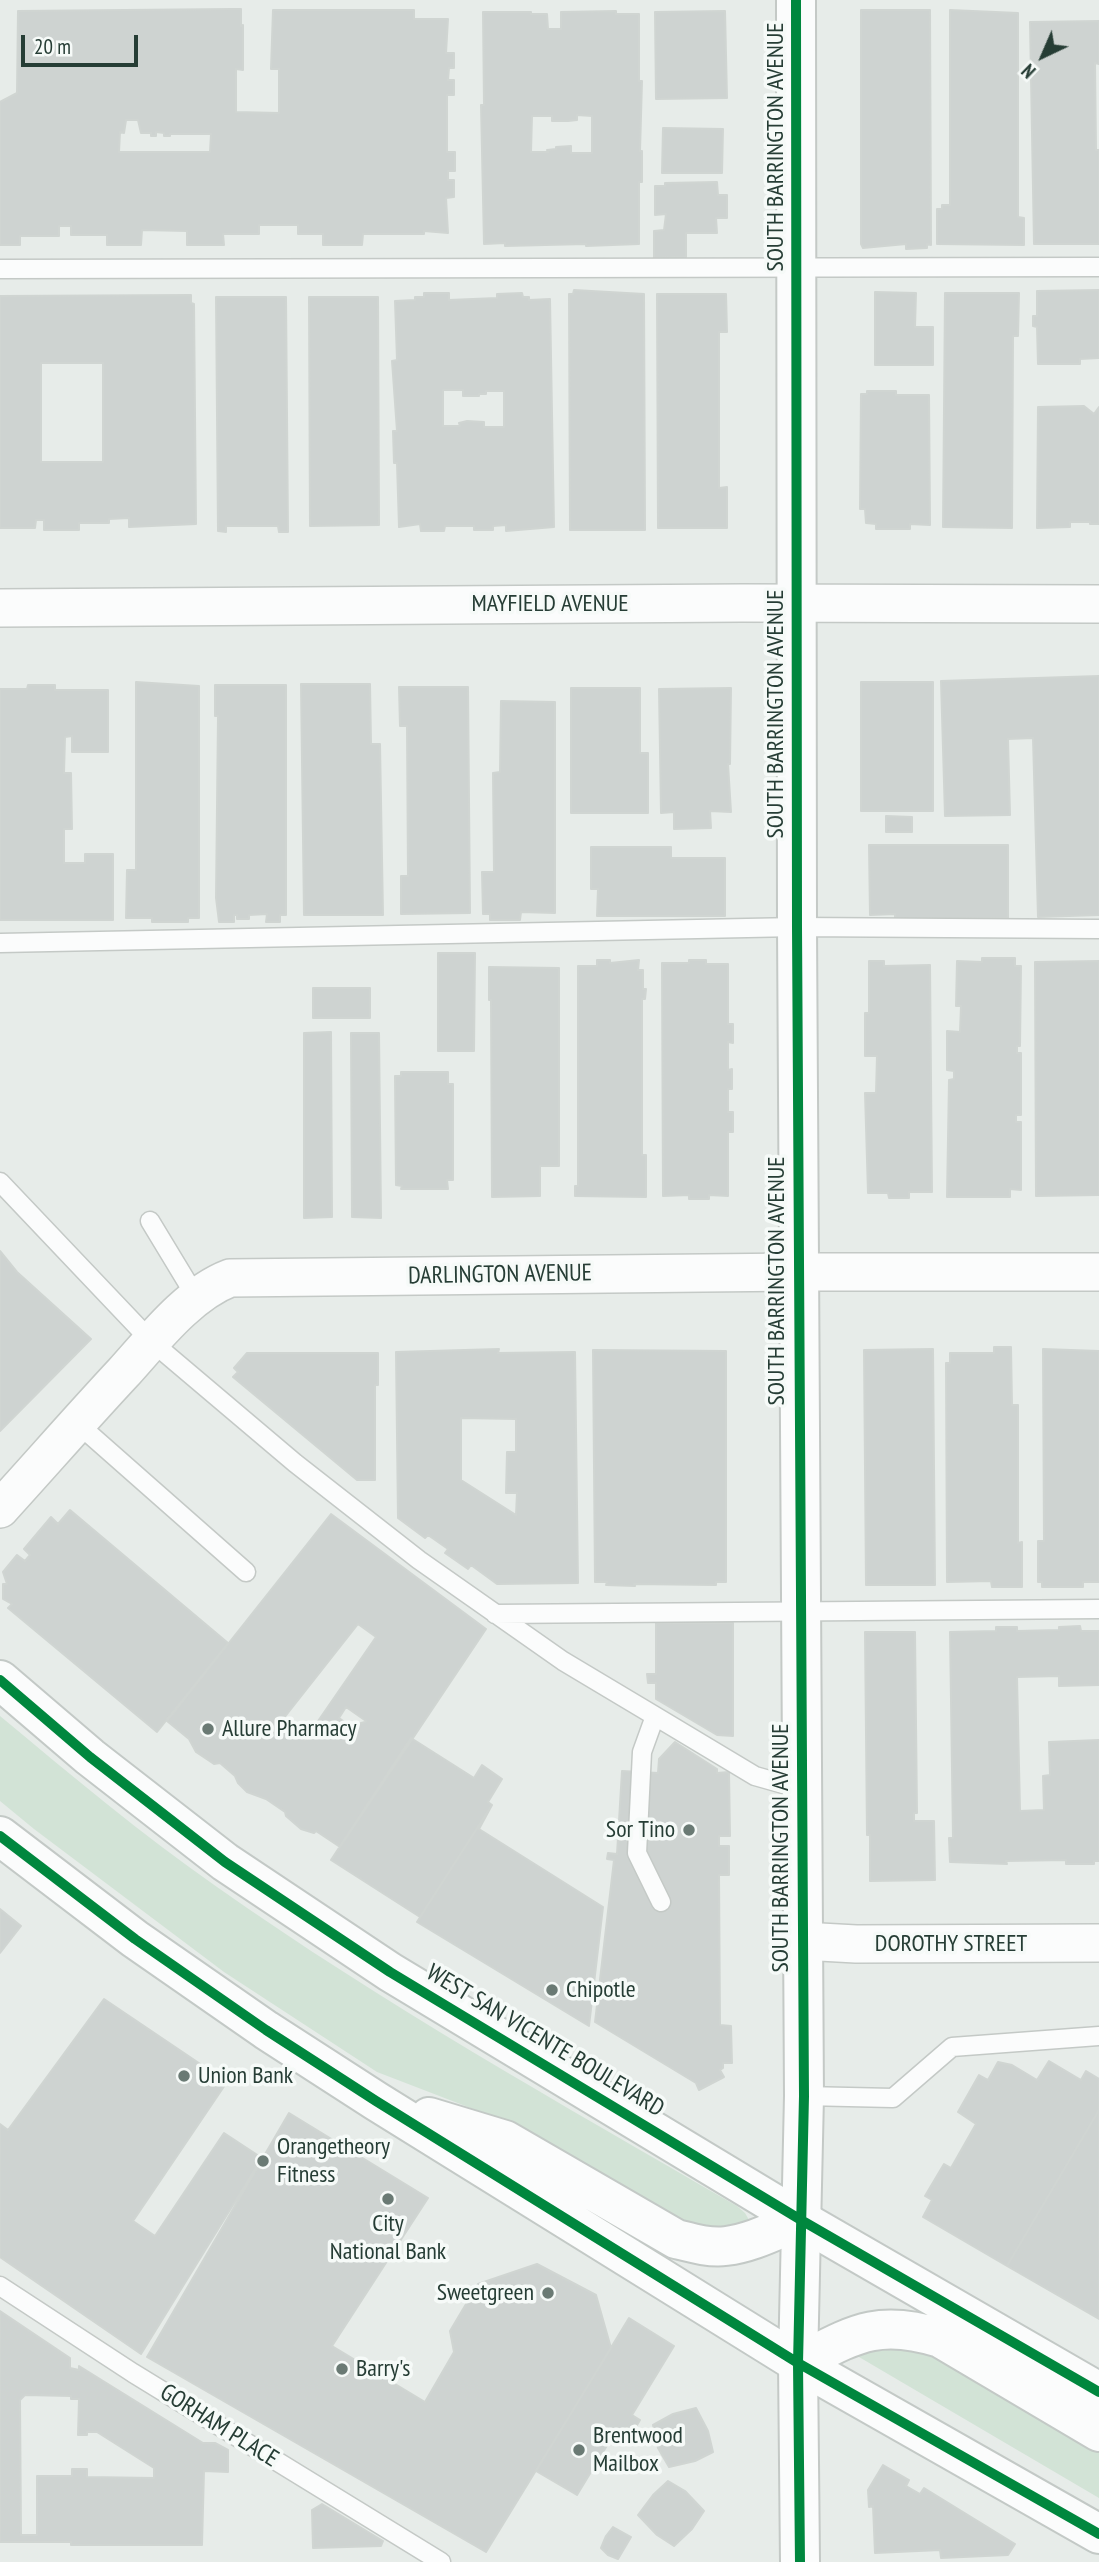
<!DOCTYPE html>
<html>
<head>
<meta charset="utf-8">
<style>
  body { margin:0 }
  #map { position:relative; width:1099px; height:2562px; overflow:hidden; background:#e7ece9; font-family:"PT Sans Narrow",sans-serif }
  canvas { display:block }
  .north { position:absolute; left:1008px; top:21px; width:70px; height:70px; -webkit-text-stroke:5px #f6faf8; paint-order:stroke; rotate:224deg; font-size:19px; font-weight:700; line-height:28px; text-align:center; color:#263d35 }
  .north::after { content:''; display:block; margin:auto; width:24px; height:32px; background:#263d35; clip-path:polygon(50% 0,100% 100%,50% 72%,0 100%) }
  .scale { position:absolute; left:21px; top:35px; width:117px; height:32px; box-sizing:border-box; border:4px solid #263d35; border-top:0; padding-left:9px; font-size:21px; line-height:24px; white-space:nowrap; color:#263d35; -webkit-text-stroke:5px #f6faf8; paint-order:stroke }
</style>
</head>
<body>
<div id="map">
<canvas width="1099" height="2562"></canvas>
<div class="north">N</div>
<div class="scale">20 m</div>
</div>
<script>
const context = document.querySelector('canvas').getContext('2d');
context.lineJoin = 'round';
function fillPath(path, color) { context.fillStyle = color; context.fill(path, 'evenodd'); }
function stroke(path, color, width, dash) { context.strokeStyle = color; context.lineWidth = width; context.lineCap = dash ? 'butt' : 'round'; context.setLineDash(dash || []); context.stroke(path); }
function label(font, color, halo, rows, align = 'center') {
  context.font = font + ' "PT Sans Narrow",sans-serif'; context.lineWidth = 7; context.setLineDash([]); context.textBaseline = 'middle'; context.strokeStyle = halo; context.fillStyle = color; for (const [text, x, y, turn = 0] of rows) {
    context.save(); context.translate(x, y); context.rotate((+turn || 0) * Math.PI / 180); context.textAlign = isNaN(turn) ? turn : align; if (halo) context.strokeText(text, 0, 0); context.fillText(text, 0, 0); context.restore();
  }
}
fillPath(new Path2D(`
  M0,1716C71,1775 141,1834 217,1887C383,2004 561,2104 737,2206L745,2213L749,2220L746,2225L704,2231L665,2218L494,2117L377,2072L224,1972L34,1829L0,1801Z
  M906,2340L1099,2445V2498L859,2357V2346Z`), '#d2e3d6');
const building = new Path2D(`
  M232,9H241V26L243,25V70L236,69V112L279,113V69H271L273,10H414V19H448L446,53H454V68H449L448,80H454V95H447V152H455V171H448V180H454V197L446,198L448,233L424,231V234H363L362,245H323V234H298V225H259V234H223L224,245H187V231L142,230L141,245H107V235H71V226H59V236H20V245H0V102L17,93L18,11ZM126,120H138L141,133H151V136H156V132L164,133V136H170V134H211L210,152H119L120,132L124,133Z
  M861,10H930L931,245L927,244V248L906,249V244L863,248L861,244Z
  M950,10L1018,13V217L1024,218V245L937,244V209H942V205H950Z
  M616,11V14H639V81H642L640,151H642V182H639V244L586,246V244L505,246V243L484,244L481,105H484L483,12H531V14H547L548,29H561V12ZM577,115L592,116V153H571V146L556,147V149L547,150L548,152H531L532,116H552V121H568L577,120Z
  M725,11L727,98L656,99L655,12Z
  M1099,21V64L1095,63L1096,150H1099V244H1034L1030,22Z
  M663,128L723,129L722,173H662Z
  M717,182L718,195H727V218H716L717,233H686V257L654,258V231L664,230L666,214L655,215V186H665V183Z
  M574,290L644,294L645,530H570L569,294H573Z
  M1099,290V358L1080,359V364H1038L1037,327L1033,326V316H1037V291Z
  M875,292L916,293L915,327H933V365H875Z
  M424,293H449V300L497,298V294L522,293L523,297H529V300L550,299L554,527L506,531V525L493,526V530H474V526H445L444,531H421L420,524L399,527L397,463H394L393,431H397L392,361L397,360L395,301L415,300V297H424ZM443,390H463V396H479V394H486V391H504V427H484V422L467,421L459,423L460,426H443Z
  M945,293H1019L1018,336H1013L1012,528L943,527Z
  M657,294H726L727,332H719V488L727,487V528H658Z
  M191,295V303L194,304L196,524L129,527V518L109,519V523H79V530H44V520H36L35,528H0V296ZM41,363H103V462H41Z
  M216,297H286L288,532H279L278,526H226V532L218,531Z
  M309,297H378L379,525L310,526Z
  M867,391H896V395H929L930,525L910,524V529H876V524L866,523L865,509H860L861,394H867Z
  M1084,406L1094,414L1099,407V524H1090V522H1070V527L1037,528L1038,407Z
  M1099,676V915L1038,917L1033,738L1008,739L1010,815L945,816L941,681Z
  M136,682L199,686V918H188V922H152V918H126L127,870H136Z
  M861,682H933V811H861Z
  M301,684H370L371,744H380L383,915H304Z
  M28,685H55V690H108V752H72V736L65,737L64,773H71L72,829H64V863H85V854H113V920H0V689H27Z
  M215,685H286V915H280V922H266L267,914L249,915V919H237V915H234V922H219L216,898L218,716H215Z
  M399,687H468L470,913L401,914V876H408L407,726H400Z
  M571,688H640V753H648V813H571Z
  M731,688L730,764H728L731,812L710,811L711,828L674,829V812L661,813L659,689Z
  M501,701L555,702V913L521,912L520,920H490V914H483L482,872H494L493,773L500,772Z
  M886,816L912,817V832H886Z
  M869,845H1008V918H895V914L870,915Z
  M591,847H671V858H725V916H597L598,889H591Z
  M438,953H475L474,1051H438Z
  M982,958H1015V966H1021L1020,1046H1017V1053H1021V1115H1016V1122H1021V1190L1010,1189V1197H947L949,1080L954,1079V1071L947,1070V1031L960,1032L961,1006H956L957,961L982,962Z
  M597,960H610V963L639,960L638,970H643V989H646L645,999H642V1155H646V1197L575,1196V1186H578V966H597Z
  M689,960H706V964H728V1024H733V1043L728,1042V1070L732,1069V1089H728V1112H733V1132H728V1196L709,1195V1199H689V1195L663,1196L662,963H689Z
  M869,961H884V966L930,965L932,1192H909V1198H889L888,1193H868L865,1093H876L877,1056H865V1013H869Z
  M1099,961V1195L1036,1196L1035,962Z
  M489,967L559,968V1166H540V1196L492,1197L491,1000H489Z
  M313,988H370V1018H313Z
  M331,1032L332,1217L304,1218V1033Z
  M351,1033H379L381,1218L352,1217Z
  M401,1072H448V1084H453V1180H447L448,1189H401L402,1186L396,1185L395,1076H401Z
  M0,1251L17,1272L91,1339L0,1431Z
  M994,1347H1011L1012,1405H1018V1543L1022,1542V1587H992L991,1581L947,1582L946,1363H950V1353H994Z
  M499,1349L498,1353L575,1352L578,1583L497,1584L471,1565L468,1569L445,1553L448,1549L428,1535L425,1538L398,1518L396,1352ZM461,1418L516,1419V1452H507L506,1493H517L516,1515L461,1480Z
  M933,1349L935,1585H866L864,1350Z
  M1043,1349L1099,1351V1582H1083V1587H1042V1582H1038V1541H1044Z
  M593,1350L726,1351V1582H716V1585L634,1584L635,1586L606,1585L607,1582H595Z
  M247,1353H378V1385H375V1480H357L233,1377L238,1372L234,1368Z
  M70,1510L228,1643L157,1732L8,1608L12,1604L3,1599V1584H7L3,1572L17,1555L25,1561L30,1555L24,1549L51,1517L58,1524Z
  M331,1514L486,1629L340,1847L316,1831L314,1833L301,1829L286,1816L285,1812L266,1799L247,1792L238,1783L235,1776L220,1763L214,1764L196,1752L189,1739L167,1721ZM358,1624L376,1637L305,1740L280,1723ZM346,1707L366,1721L365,1722L350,1726L339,1718Z
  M656,1623H733V1736L717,1735L656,1699V1683H648L647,1674H656Z
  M1080,1626L1081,1631H1099V1685L1059,1686V1676L1017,1677L1020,1811L1044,1810L1043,1776L1050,1775L1049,1742L1099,1740V1861H1094V1864H1066V1860L1006,1861L1007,1864L950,1862L949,1838H953L950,1632L996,1631V1627H1017V1631L1059,1630V1627Z
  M865,1632H915L917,1813H914V1821H934L935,1880L870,1881V1835H867Z
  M411,1738L474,1778L482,1765L502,1779L488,1802L492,1805L420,1917L331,1860Z
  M675,1742L717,1769V1773L729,1772L730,1836H719V1846H729V1875H719L720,2025L731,2026L732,2063H723V2068L720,2070L724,2077L699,2090L696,2083L595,2022L614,1860L607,1859L608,1853L617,1854L622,1771L658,1773L659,1759Z
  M492,1805L479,1829L603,1907L589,2026L417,1922Z
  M0,1909L21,1926L0,1953Z
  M104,1999L227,2082L133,2221L155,2236L224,2133L262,2158L141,2354L0,2257V2124L8,2130Z
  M1049,2061L1081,2080L1086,2071L1099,2079V2110L1007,2266L923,2217L932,2200L925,2196L944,2164L951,2168L976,2124L958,2112L979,2075L988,2080L998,2062L1012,2065L1037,2080Z
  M1099,2110V2319L1007,2266Z
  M289,2113L428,2198L332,2346L425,2402L454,2352L450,2331L478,2284L537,2264L596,2295L611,2348L486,2552L147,2357Z
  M0,2311L70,2358V2368L79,2370V2366L203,2443H215L228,2450V2472L204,2471L202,2545H71V2542H0ZM25,2395L71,2396V2399H79L78,2435H87V2432H97L154,2468V2478L87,2477V2469H72V2476H37V2535H21L20,2400Z
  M629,2318L674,2346L632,2415L640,2420L627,2442L614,2434L577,2495L536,2471Z
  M696,2408L708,2431L713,2452L695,2461L669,2467L658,2448L653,2425L673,2414Z
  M883,2465L909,2480L906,2486L920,2494L924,2488L1015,2544L1008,2555L941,2558L940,2550L875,2553L873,2506L869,2507L868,2490Z
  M668,2481L685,2491L704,2511L692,2529L674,2546L657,2535L638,2515L653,2495Z
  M322,2504L383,2541L381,2546L313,2548L312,2510Z
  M613,2527L631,2537L618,2559L608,2555L601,2548L606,2536Z`);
fillPath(building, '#ced3d1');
stroke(building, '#d0d5d2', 2);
const service = new Path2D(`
  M0,269L1099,267
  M0,943L797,927L1099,929
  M0,1182L152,1342L295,1463L419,1560L563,1661L655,1716L755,1776L801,1789
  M150,1221L196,1297
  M77,1423L246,1572
  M495,1614L1099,1609
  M655,1716L642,1752L637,1853L661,1902
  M804,2096L893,2098L952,2047L1099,2036
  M0,2286L133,2373L441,2562`);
const minor = new Path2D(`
  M0,608L742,603L1099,604
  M0,1509C41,1464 81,1418 123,1373C153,1340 188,1294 230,1278L798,1272H1099
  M802,1941L856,1944L1099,1943`);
const tertiary = new Path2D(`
  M796,0L797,927L804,2096L798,2363L800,2562`);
const secondary = new Path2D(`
  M0,1680L90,1757L225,1862L390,1972L801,2220L1099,2392
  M0,1836L135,1939L266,2030L376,2101L798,2363L1099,2534
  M429,2117L505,2140L676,2239C692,2243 709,2248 726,2246C752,2243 778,2229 801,2220
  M798,2363C853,2335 877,2318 940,2338L1099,2432`);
stroke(service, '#c4c9c6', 21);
stroke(minor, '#c4c9c6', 40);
stroke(tertiary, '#c4c9c6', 42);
stroke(secondary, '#c3c9c6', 42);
stroke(service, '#fbfcfc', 18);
stroke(minor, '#fbfcfc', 37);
stroke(tertiary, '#fbfcfc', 38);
stroke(secondary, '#fbfcfc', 38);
stroke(new Path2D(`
  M796,0L797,927L804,2096L798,2363L800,2562
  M0,1680L90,1757L225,1862L390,1972L801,2220L1099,2392
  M0,1836L135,1939L266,2030L376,2101L798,2363L1099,2534`), '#00873e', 10);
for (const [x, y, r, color] of [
  [208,1729,7,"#6a7a74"],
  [689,1830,7,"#6a7a74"],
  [552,1990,7,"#6a7a74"],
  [184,2076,7,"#6a7a74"],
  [263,2161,7,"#6a7a74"],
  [388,2199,7,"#6a7a74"],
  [548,2293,7,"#6a7a74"],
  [342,2369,7,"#6a7a74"],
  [579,2450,7,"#6a7a74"]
]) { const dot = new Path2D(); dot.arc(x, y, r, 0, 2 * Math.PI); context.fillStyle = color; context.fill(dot); stroke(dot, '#f6faf8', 2.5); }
label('24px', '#263d35', '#f6faf8', [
  ["SOUTH BARRINGTON AVENUE",776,147,-90],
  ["MAYFIELD AVENUE",550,604],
  ["SOUTH BARRINGTON AVENUE",776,714,-90],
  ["DARLINGTON AVENUE",500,1275,-1],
  ["SOUTH BARRINGTON AVENUE",777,1281,-90],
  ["SOUTH BARRINGTON AVENUE",781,1848,-90],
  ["DOROTHY STREET",951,1944],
  ["WEST SAN VICENTE BOULEVARD",545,2041,31],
  ["GORHAM PLACE",219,2426,32]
]);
label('24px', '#263d35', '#f6faf8', [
  ["Allure Pharmacy",222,1729],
  ["Sor Tino",675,1830,"right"],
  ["Chipotle",566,1990],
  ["Union Bank",198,2076],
  ["Orangetheory",277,2147],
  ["Fitness",277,2175],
  ["City",388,2224,"center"],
  ["National Bank",388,2252,"center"],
  ["Sweetgreen",534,2293,"right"],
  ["Barry's",356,2369],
  ["Brentwood",593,2436],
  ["Mailbox",593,2464]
], 'left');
</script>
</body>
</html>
